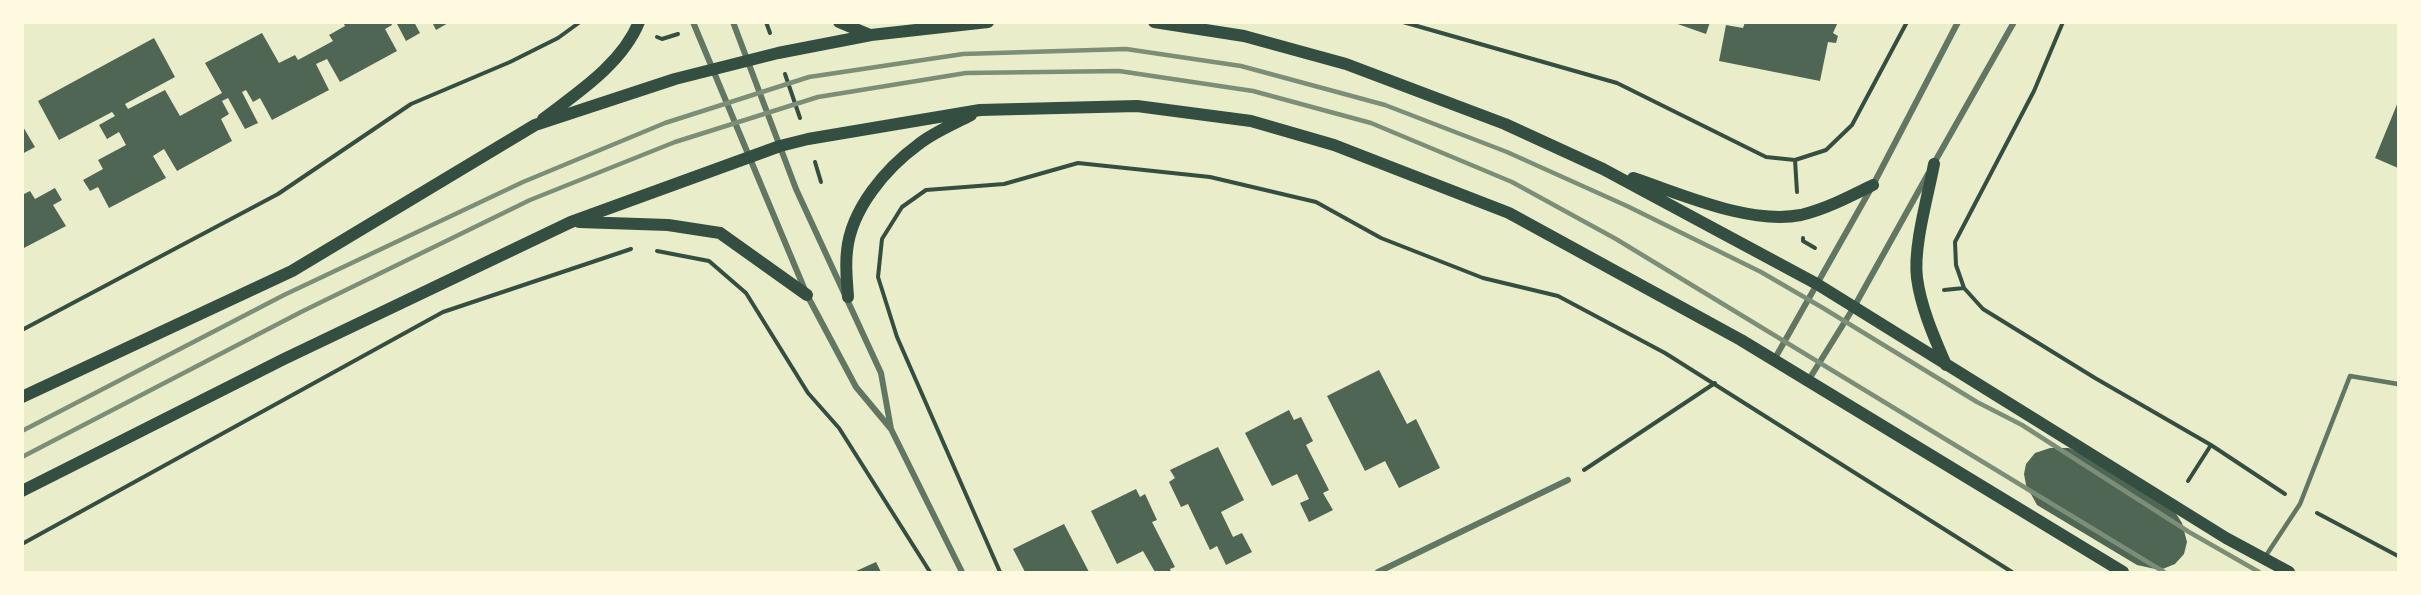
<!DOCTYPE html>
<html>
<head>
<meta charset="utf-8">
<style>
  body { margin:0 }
  #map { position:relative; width:2421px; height:595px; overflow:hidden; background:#e9edc9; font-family:Lato,sans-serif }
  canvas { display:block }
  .frame { position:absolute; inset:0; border:24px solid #fefae0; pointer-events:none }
</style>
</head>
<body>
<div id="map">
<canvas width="2421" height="595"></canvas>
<div class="frame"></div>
</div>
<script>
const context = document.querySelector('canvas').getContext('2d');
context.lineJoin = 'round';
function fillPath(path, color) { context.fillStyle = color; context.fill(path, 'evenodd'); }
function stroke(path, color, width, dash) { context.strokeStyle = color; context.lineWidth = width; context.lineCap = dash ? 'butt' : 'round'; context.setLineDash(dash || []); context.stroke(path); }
fillPath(new Path2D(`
  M343,22H391L392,25L385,29L397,51L340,82L327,59L316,64L329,90L272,120L260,98L253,102L246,90L242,92L258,123L245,129L228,98L222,101L229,114L221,119L232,141L177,171L164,149L153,156L166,178L109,208L98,187L90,191L83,180L103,169L98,160L126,145L119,132L107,139L99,125L115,116L112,112L59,140L38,101L154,38L175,77L125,104L128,109L165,90L180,116L222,93L205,63L262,33L279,63L295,55L298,60L333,41L329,35L345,26Z
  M396,22H414L420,33L406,41Z
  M432,22H450L436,30Z
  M1672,22H1710L1706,34Z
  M1745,22H1838L1833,33L1838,36L1836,43L1828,42L1820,81L1719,61L1726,25L1743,28Z
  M2398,102V168L2375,158Z
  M22,125L35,147L22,154Z
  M55,188L62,200L53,205L66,226L22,249V195L30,191L35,199Z
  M1379,370L1407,424L1416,419L1440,468L1399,488L1385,461L1365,471L1327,396Z
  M1289,410L1294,420L1301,417L1313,441L1306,445L1329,490L1323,493L1333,510L1309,522L1300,503L1309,499L1297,474L1272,486L1245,433Z
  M1218,447L1244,500L1221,512L1233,537L1242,533L1252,552L1226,565L1217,546L1210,550L1188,504L1181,507L1169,482L1175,478L1170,470Z
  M2050,448H2069L2090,458L2175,512L2182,523L2187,542L2184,554L2175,564L2160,570L2137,565L2037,505L2026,485L2024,474L2026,464L2035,453Z
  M1136,489L1140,497L1145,494L1157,520L1152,522L1175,567L1170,569L1171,572H1155L1143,551L1117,564L1091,511Z
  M1064,524L1089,572H1025L1013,549Z
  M876,562L881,572H854Z`), '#4f6655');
stroke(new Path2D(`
  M766,22L770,33
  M1403,22L1617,83L1766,157L1795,160L1826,150L1852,125L1907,22
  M2063,22L2034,91L1955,242L1956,265L1964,288L1983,309L2095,378L2211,445L2285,494
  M657,37L662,39L678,34
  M785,74L800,118
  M1795,160L1797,192
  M815,162L821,182
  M1803,238V241L1815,248
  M657,251L709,261L746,293L808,393L839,428L930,572
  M1944,290L1964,288
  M22,330L278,194L411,104L510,62L558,38L580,22
  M1584,470L1715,383
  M2188,481L2211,445
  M2317,513L2398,556
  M22,544L443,312L631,249
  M1000,572L897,337L878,277L882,239L902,207L926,190L1004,184L1078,163L1210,177L1316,202L1381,238L1483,278L1558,296L1665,353L2012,572`), '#344e41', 4);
stroke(new Path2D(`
  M2265,557L2300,504L2350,376L2398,384`), '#617663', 4.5);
stroke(new Path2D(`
  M693,22L807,295L856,387L891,429L962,572
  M733,22L796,189L881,373L891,429
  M1933,165L2014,22
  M1774,360L1873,185L1958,22
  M1808,381L1854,307L1928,174
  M1378,572L1568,480`), '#617663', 6);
stroke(new Path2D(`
  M839,22L870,35
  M1154,22L1244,36L1346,64L1505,124L1603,169L1817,284L2226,538L2289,572
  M543,119C577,93 622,64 639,22
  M1934,164C1928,196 1913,247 1917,278C1921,308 1934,337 1946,365
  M1633,178C1682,194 1749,225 1801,215C1826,209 1849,197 1873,185
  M579,222L668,225L720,233L807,295
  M848,297C847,282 845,266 847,251C851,209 886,168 919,144C934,132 954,124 971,115
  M22,397L292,271L535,125L675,79L778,53L871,35L988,22
  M22,491L284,359L571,222L780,146L808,139L980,110L1137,106L1251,121L1334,145L1509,213L1741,340L2123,572`), '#344e41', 12);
stroke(new Path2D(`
  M22,431L284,295L523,182L665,123L809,77L963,54L1126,49L1241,66L1385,105L1507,152L1627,206L1761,272L1823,308L1977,402L2022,425L2189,532L2259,572
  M22,457L301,312L530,200L675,142L818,97L966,73L1119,71L1253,91L1371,123L1512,182L1616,239L2164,572`), '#7c8e77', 4.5);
</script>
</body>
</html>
